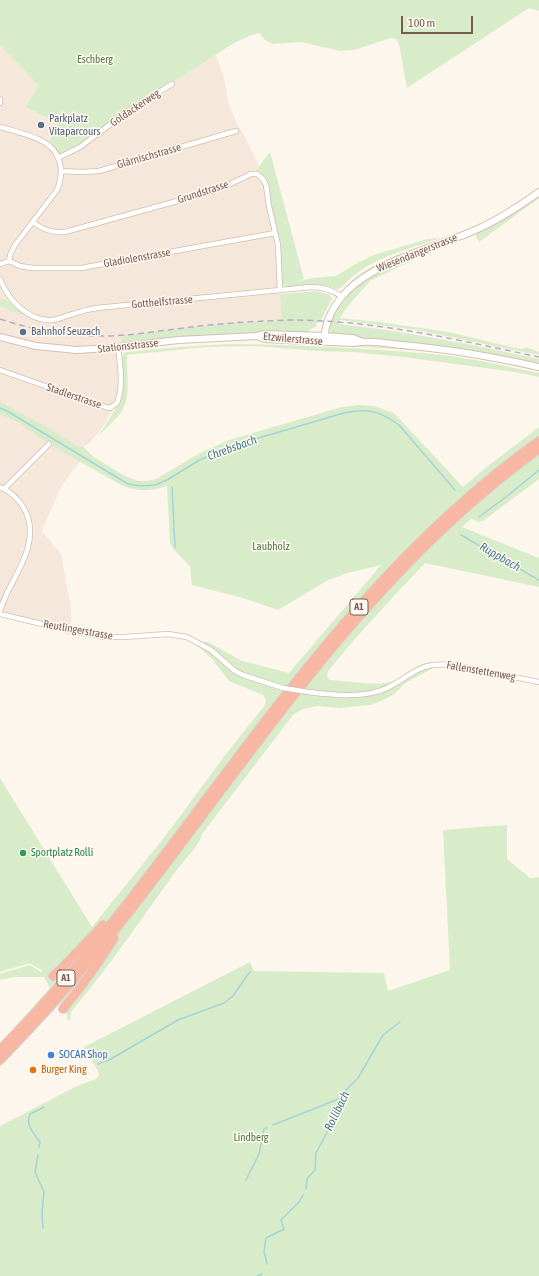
<!DOCTYPE html>
<html>
<head>
<meta charset="utf-8">
<style>
  body { margin:0 }
  #map { position:relative; width:539px; height:1276px; overflow:hidden; background:#fdf6ec; font-family:"Asap Condensed",sans-serif }
  canvas { display:block }
  .scale { position:absolute; left:401px; top:16px; width:72px; height:18px; box-sizing:border-box; border:2px solid #7a5c4d; border-top:0; padding-left:5px; font-size:12px; line-height:14px; white-space:nowrap; color:#7a5c4d; -webkit-text-stroke:3px #fffaf3; paint-order:stroke }
</style>
</head>
<body>
<div id="map">
<canvas width="539" height="1276"></canvas>
<div class="scale">100 m</div>
</div>
<script>
const context = document.querySelector('canvas').getContext('2d');
context.lineJoin = 'round';
function fillPath(path, color) { context.fillStyle = color; context.fill(path, 'evenodd'); }
function stroke(path, color, width, dash) { context.strokeStyle = color; context.lineWidth = width; context.lineCap = dash ? 'butt' : 'round'; context.setLineDash(dash || []); context.stroke(path); }
function label(font, color, halo, rows, align = 'center') {
  context.font = font + ' "Asap Condensed",sans-serif'; context.lineWidth = 3; context.setLineDash([]); context.textBaseline = 'middle'; context.strokeStyle = halo; context.fillStyle = color; for (const [text, x, y, turn = 0] of rows) {
    context.save(); context.translate(x, y); context.rotate((+turn || 0) * Math.PI / 180); context.textAlign = isNaN(turn) ? turn : align; if (halo) context.strokeText(text, 0, 0); context.fillText(text, 0, 0); context.restore();
  }
}
fillPath(new Path2D(`
  M0,45L39,86L25,107L58,123L136,106L216,55L224,77L228,101L235,120L245,137L259,166L253,173L262,177L275,233L280,286L281,321L229,323L124,335L118,347L120,389L114,406L106,422L100,431L88,444L83,447L80,461L62,485L42,531L61,554L71,608V631L0,614Z`), '#f5e8da');
fillPath(new Path2D(`
  M0,0H539V11L529,8L407,88L399,44L396,39L391,38L354,50L340,51L302,42L272,44L265,40L259,33L249,36L234,43L186,74L136,106L89,141L58,158L48,144L58,123L25,107L39,86L0,45Z
  M270,152L304,279L295,282L313,278L336,276L359,262L374,255L427,239L441,238C414,247 383,255 360,271C352,276 347,282 341,288L336,289L323,285L286,288L284,286L290,283L280,286L279,258L265,182L253,174Z
  M539,195V198L479,242L476,236L477,232Z
  M448,237L445,239C411,252 372,262 346,288L345,287C370,260 414,250 448,237Z
  M436,247L430,252L370,281L347,307L340,318L379,322L449,332L515,348L524,349L526,347L539,352V355L416,330L340,320L339,324C407,331 473,345 539,359V364L467,350L334,334L331,333L329,328L334,316L338,309L347,297L357,286L379,270Z
  M317,291L330,295L332,299L321,320L316,324L317,326L309,330L306,334C244,331 182,336 120,343L124,335L229,323L281,321L280,294Z
  M6,299L12,305L25,315C16,314 9,309 0,306V300Z
  M226,344C266,344 306,346 347,348C381,350 416,352 450,356C480,360 509,367 539,373V377L515,372L403,357L353,352L318,351L254,346L206,347L127,355C126,371 131,395 123,409C120,416 103,431 97,437L107,423L120,401L123,376L121,359L124,353L127,352L179,347Z
  M311,344L390,347L425,350L470,356L539,370V371L486,360L429,351Z
  M0,402L56,432L78,447H83L94,457L125,476L139,481H147L156,479L200,453L229,440L342,407L359,405L374,406L394,413L463,487L488,466L539,427V479L483,521L479,522L471,519L462,527L539,558V587L425,563C392,598 359,633 328,671L327,676L330,680C347,681 373,686 390,682C400,679 410,670 420,665C426,663 435,660 441,664L405,683L393,695L381,701L370,705L340,708L317,706L303,709L293,715L202,834C200,845 183,861 176,871C142,918 109,967 71,1012L70,1020L68,1021L67,1015L60,1004L0,1067V1043L50,988L44,977H14L0,980V974L30,965L41,972L43,971L31,964H27L0,972V778L92,927L163,839L226,754L265,705L266,700L263,695L229,681L212,659L200,648L197,642H208L242,661L289,673L381,565L348,573L328,580L278,610L243,598L192,585L190,566L173,549L170,543L167,486C150,492 135,492 119,484L49,444L18,422L0,414Z
  M507,825V859L530,878L539,877V1276H0V1126L77,1086L96,1079L99,1075L98,1071L84,1047L250,962L254,971L384,973L388,991L450,970L443,830Z`), '#d8ecc9');
stroke(new Path2D(`
  M0,408L7,411L128,484L141,486L155,485L167,480L198,461L228,447L344,413C367,408 380,411 399,425L455,490
  M172,487L175,547
  M479,517L506,497L539,470
  M461,535L539,580
  M98,1064L109,1060L178,1020L224,1003L233,996L246,977L250,972
  M273,1125L346,1096
  M39,1147L40,1142C34,1133 25,1126 30,1114L44,1107
  M38,1155L35,1172L44,1192L42,1213L43,1228
  M246,1180L259,1154L264,1129L267,1128
  M306,1189L307,1179L315,1170L316,1153L347,1095L346,1090L358,1078L383,1035L400,1022
  M267,1264L264,1251L266,1238L284,1229L281,1220L300,1201L303,1195
  M257,1276L262,1274`), '#a5d3da', 1.5);
const street = new Path2D(`
  M0,99V103
  M0,127C14,131 29,134 42,141C61,150 65,172 57,190L15,245L10,255L9,261
  M58,158L80,147L128,111L172,84
  M61,171L83,172L99,171L236,131
  M33,222C43,230 52,233 65,232L210,192L228,185L251,174H257L263,179L266,185L269,206L278,245L280,290
  M0,264L9,261L20,266L33,268H81L275,233
  M0,279C8,299 28,322 53,320C60,319 66,316 73,314C81,311 89,309 97,308L311,287C323,287 333,290 342,297
  M0,370L105,407L110,408L117,403C124,385 120,365 118,347
  M0,487C10,491 19,499 25,510C39,538 21,566 8,591C5,598 2,604 0,611
  M4,489L49,444
  M0,614L71,631L105,637H124L168,634L187,637L211,650L235,671L243,675L283,688
  M308,692C332,695 367,699 389,687C404,680 416,667 433,665C448,663 464,667 479,670C499,674 519,678 539,682`);
const secondary = new Path2D(`
  M257,336L265,339L353,343C369,340 386,343 402,345C448,349 494,357 539,367
  M0,337L36,346L77,350L110,348L178,340L257,336L265,334L324,336L353,338L363,342
  M324,339C330,269 421,254 473,231C497,221 518,207 539,192`);
const highway = new Path2D(`
  M53,976L61,969L103,925
  M63,1009C82,986 99,963 114,938
  M0,1050C46,1003 89,953 129,901C254,740 369,561 539,441
  M0,1060C45,1014 87,966 127,915C254,752 369,571 539,449`);
stroke(street, '#d1beb0', 6);
stroke(secondary, '#d6c0b0', 8);
stroke(highway, '#dad1cd', 10);
stroke(street, '#fff', 4.5);
stroke(secondary, '#fff', 6);
stroke(highway, '#f7b7a3', 8);
stroke(new Path2D(`
  M0,319C30,329 60,335 92,336C125,337 158,331 191,327C224,323 258,321 291,320C375,320 457,340 539,357`), '#b9a8c9', 1.5, [6, 4]);
const streetBridge = new Path2D(`
  M283,688L308,692`);
stroke(streetBridge, '#d1beb0', 6, []);
stroke(streetBridge, '#fff', 4.5);
for (const [x, y, r, color] of [
  [41,125,4,"#5c6f8a"],
  [23,332,4,"#5c6f8a"],
  [23,853,4,"#2e9e5b"],
  [51,1055,4,"#3f7fe0"],
  [33,1070,4,"#e8710a"]
]) { const dot = new Path2D(); dot.arc(x, y, r, 0, 2 * Math.PI); context.fillStyle = color; context.fill(dot); stroke(dot, '#fffaf3', 1.5); }
for (const [x, y, w] of [
  [359,607,18],
  [66,978,18]
]) { const box = new Path2D(); box.roundRect(x - w / 2, y - 8, w, 16, 3); context.fillStyle = '#fffaf3'; context.fill(box); stroke(box, '#7a5c4d', 1); }
label('bold 10px', '#7a5c4d', null, [
  ["A1",359,607],
  ["A1",66,978]
]);
label('11px', '#537a41', '#fffaf3', [
  ["Eschberg",95,60],
  ["Laubholz",271,547],
  ["Lindberg",251,1138]
]);
label('11px', '#7a5c4d', '#fffaf3', [
  ["Goldackerweg",135,108,-34],
  ["Glärnischstrasse",149,156,-16],
  ["Grundstrasse",203,192,-18],
  ["Wiesendangerstrasse",417,253,-22],
  ["Gladiolenstrasse",137,258,-10],
  ["Gotthelfstrasse",162,302,-5],
  ["Etzwilerstrasse",293,339,5],
  ["Stationsstrasse",128,346,-6],
  ["Stadlerstrasse",74,396,19],
  ["Reutlingerstrasse",78,630,10],
  ["Fallenstettenweg",481,671,10]
]);
label('11px', '#4e5e75', '#fffaf3', [
  ["Parkplatz",49,119],
  ["Vitaparcours",49,132],
  ["Bahnhof Seuzach",31,332]
], 'left');
label('11px', '#27864d', '#fffaf3', [
  ["Sportplatz Rolli",31,853]
], 'left');
label('11px', '#366cbe', '#fffaf3', [
  ["SOCAR Shop",59,1055]
], 'left');
label('11px', '#c56008', '#fffaf3', [
  ["Burger King",41,1070]
], 'left');
label('italic 12px', '#437c86', '#fffaf3', [
  ["Chrebsbach",232,448,-20],
  ["Ruppbach",500,557,30],
  ["Rollibach",337,1111,-64]
]);
</script>
</body>
</html>
